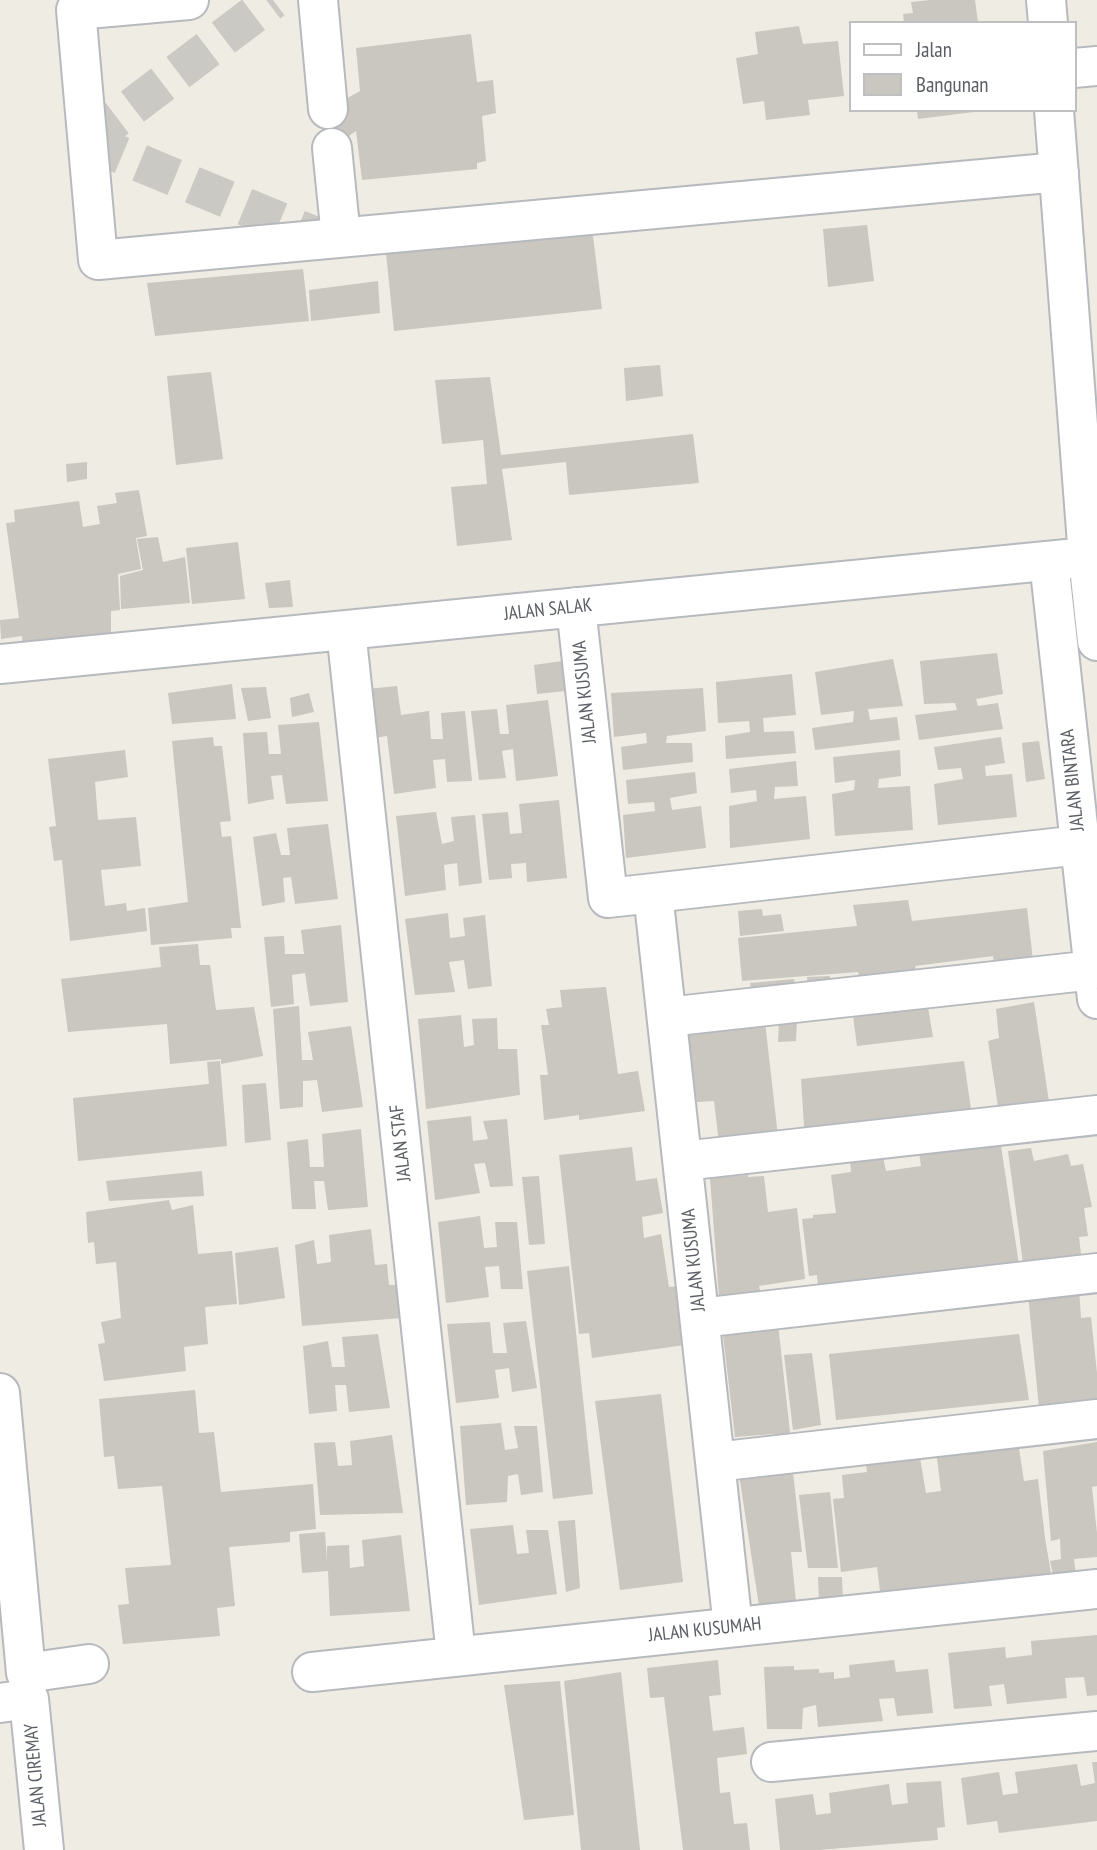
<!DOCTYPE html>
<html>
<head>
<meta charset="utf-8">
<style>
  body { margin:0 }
  #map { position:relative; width:1097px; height:1850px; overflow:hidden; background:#efece3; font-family:"PT Sans Narrow",sans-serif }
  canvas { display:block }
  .legend { position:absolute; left:849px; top:21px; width:228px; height:91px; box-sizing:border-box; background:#fff; border:2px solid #bdbfc1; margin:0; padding:9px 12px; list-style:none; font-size:21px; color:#5b5f65 }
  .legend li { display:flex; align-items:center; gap:14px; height:35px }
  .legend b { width:35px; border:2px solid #bdbfc1 }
</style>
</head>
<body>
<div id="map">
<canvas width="1097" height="1850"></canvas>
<ul class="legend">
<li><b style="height:9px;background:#fff"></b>Jalan</li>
<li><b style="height:19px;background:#cac6c0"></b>Bangunan</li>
</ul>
</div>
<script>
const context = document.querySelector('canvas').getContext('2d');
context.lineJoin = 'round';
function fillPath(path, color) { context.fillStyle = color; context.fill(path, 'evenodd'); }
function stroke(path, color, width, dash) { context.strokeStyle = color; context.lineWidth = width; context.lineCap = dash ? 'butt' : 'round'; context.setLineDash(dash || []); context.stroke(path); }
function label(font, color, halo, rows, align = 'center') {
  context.font = font + ' "PT Sans Narrow",sans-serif'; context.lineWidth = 5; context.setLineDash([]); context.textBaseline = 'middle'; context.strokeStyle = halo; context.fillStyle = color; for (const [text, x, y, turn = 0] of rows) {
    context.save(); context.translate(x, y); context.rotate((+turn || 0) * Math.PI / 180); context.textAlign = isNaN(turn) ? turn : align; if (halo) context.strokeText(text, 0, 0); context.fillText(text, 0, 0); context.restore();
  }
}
fillPath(new Path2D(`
  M930,0H975L978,23H904L903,14L913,13L911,2Z
  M799,26L803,44L838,41L844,96L808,100L810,115L766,120L764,101L743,104L736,58L758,54L755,32Z
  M471,34L477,82L493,80L496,113L482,116L486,161L477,163V169L362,180L356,131L332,148L326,134L320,96L328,109L360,91L356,48Z
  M917,110H974V112L918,119Z
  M867,225L874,281L828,287L823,229Z
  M592,228L602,309L394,331L386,253Z
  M303,269L309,321L155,336L147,283Z
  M378,281L380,313L311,321L309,290Z
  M660,365L663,396L626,401L624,368Z
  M211,372L223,459L176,465L167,376Z
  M490,377L501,455L693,434L699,483L569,495L566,462L502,469L512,540L457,546L451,487L487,484L483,440L442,444L435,380Z
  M87,462V479L67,482L66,464Z
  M139,490L147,536L136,538L141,569L118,574L120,610L111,611V637L23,646L22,636L1,639L0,620L19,618L6,523L15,522L14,510L79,501L83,527L100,524L97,506L117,503L115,493Z
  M158,537L163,562L185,557L190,603L121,609L120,576L143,570L137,539Z
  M238,542L245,599L192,604L186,548Z
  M290,580L293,607L269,608L265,583Z
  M997,653L1003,694L976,699L978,706L998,703L1003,729L919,740L915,715L957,710L955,703L924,704L920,661Z
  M893,659L903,706L868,709L870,720L897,717L900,740L815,750L812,728L853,722L854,711L821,715L815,672Z
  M562,661L566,691L537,694L534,665Z
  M792,674L796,715L763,718L764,732L794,731L796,753L726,759L725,736L750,732L749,721L718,723L716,682Z
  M232,684L236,719L172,724L168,693Z
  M397,686L401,715L429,711L431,739H443L441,713L465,711L472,781L447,782L445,759L433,760L436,788L394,794L387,736L374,738L367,689Z
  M266,687L271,718L248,721L241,688Z
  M703,688L706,731L667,736L666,743H692L693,762L623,770L621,747L647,743L646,733L614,737L611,693Z
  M309,693L314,712L292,717L290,698Z
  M548,700L558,776L516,781L513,749L502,751L506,778L479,780L471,711L497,709L500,734H509L506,705Z
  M319,722L328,801L286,804L282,775L271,776L274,799L248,804L243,733L267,732L269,754H281L278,725Z
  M213,737L214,746H222L231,821L220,822L222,837L231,836L241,928H231L232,938L151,945L148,908L188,902L172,741Z
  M1001,737L1005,763L985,766L986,776L1012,774L1017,817L938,825L934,784L963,779L961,768L938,770L934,747Z
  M1039,741L1045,779L1026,782L1022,743Z
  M125,750L128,777L95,782L98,820L136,817L141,866L101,870L105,906L126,903L127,911L145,908L147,931L70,941L62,860L54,861L49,827L56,826L48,759Z
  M900,750L901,776L879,779L878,788L910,786L913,830L835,836L832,794L854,790L855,780L835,783L833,757Z
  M796,761L798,786L775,787L774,799L806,796L810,839L730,848L729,806L757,801L756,790L731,793L729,769Z
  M695,772L697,793L670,798L672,810L701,806L706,848L626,858L623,815L655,811L654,802L628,804L626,780Z
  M559,800L567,878L527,882L526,863L511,864L512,878L489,880L482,814L508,812L510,834L522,833L519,804Z
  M436,812L442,844L454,841L451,817L475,815L482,883L459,886L457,863L444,865L446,890L405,896L396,816Z
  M328,824L338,899L295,904L291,877L283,878L285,902L262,906L253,837L276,833L281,855H290L287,828Z
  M908,900L912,921L1027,908L1035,978L994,964L993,956L915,966L920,986L862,989L858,972L742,981L738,938L857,926L853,905Z
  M762,909L763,916L781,914L784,931L740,936L738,911Z
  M448,913L450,938L465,936L463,918L485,915L492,986L468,989L464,960L449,962L455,992L415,995L405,919Z
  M341,925L348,1002L310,1006L305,973L292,975L294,1004L271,1007L264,937L284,936L285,954H304L301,930Z
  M198,944L200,965H210L216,1010L254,1007L263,1056L221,1064V1059L170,1064L167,1024L68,1032L61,979L161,967L159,947Z
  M830,976L831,998L808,1003L807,977Z
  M794,979L799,1011L797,1020L796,1041L778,1042L779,1021L754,1010L750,983Z
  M606,987L618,1074L638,1071L645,1111L579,1120V1115L544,1120L540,1075H548L541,1025H549L546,1009L562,1007L560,990Z
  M682,1000L764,1013L779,1145L720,1152L714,1101L697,1102Z
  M1034,1002L1051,1115L1000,1119L988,1041L999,1038L996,1009Z
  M299,1006L302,1060H313L308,1032L351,1026L363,1107L322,1112L317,1080L303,1081V1107L280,1109L273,1009Z
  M928,1008L933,1037L857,1046L853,1016Z
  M461,1015L464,1047L474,1045L472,1019L497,1018L498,1049H517L520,1095L426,1109L418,1019Z
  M220,1061L227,1146L78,1161L73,1098L209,1084L207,1062Z
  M964,1061L973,1123L805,1142L801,1079Z
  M266,1083L271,1140L245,1143L242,1085Z
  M471,1116L473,1141L488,1139L483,1121L507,1119L513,1186L490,1187L485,1163L474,1164L480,1193L435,1200L427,1121Z
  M361,1129L368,1207L328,1210L324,1181H314L316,1209H292L287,1142L308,1139L310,1167H324L322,1134Z
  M1001,1146L1023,1291L819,1298L817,1275L809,1276L802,1219L813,1218V1215L836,1213L831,1175L851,1172L850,1161L883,1157L886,1171L921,1166L919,1153Z
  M632,1147L636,1181L657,1178L663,1213L642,1217L644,1238L661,1234L669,1287L679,1286L685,1345L592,1358L589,1333L579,1334L559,1155Z
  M1031,1148L1034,1161L1068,1154L1071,1166L1083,1164L1092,1207L1084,1208L1088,1236L1079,1237L1083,1271L1025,1278L1008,1151Z
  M202,1171L204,1196L109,1201L106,1181Z
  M748,1175V1177L764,1176L768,1212L797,1208L805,1279L759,1286L761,1294L719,1297L710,1178Z
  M539,1176L545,1244L529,1245L522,1177Z
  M169,1200L172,1210L193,1205L198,1254L232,1251L237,1304L205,1307L208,1344L184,1347L186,1371L104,1381L98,1344L105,1343L101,1322L121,1318L116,1262L96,1264L94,1242L88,1243L86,1212Z
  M480,1216L484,1248L497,1247L495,1222H517L523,1289H501L499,1266L485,1267L489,1297L446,1303L438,1222Z
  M371,1229L375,1265L387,1264L389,1285H399L401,1318L302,1326L295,1245L314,1240L317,1264L331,1262L329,1235Z
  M278,1247L285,1298L239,1305L235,1253Z
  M569,1266L593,1494L553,1499L527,1271Z
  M1079,1289L1081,1318L1091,1317L1097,1373V1401L1039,1408L1028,1294Z
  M777,1315L791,1441L776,1442L774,1434L735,1437L721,1318Z
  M526,1321L537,1388L512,1392L509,1368L495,1370L499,1398L456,1403L447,1324L490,1322L493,1353H507L503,1323Z
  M378,1334L390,1408L349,1412L346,1385H335L337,1411L309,1414L303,1346L328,1341L332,1367H345L342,1337Z
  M1019,1334L1029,1400L836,1420L829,1354Z
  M812,1353L821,1425L793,1430L784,1355Z
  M195,1390L199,1433L214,1432L221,1492L313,1484L316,1529L290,1532V1542L229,1547L235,1606L217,1608L220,1636L123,1644L118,1605L129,1604L125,1568L171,1565L162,1486L118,1489L114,1456L104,1457L99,1399Z
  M661,1394L683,1582L620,1590L595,1401Z
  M501,1423L505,1450L518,1448L514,1426H537L543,1492L521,1495L518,1474L508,1476L507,1502L466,1505L460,1426Z
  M392,1435L403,1513L320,1515L314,1443L335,1442L338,1466L352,1465L350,1441Z
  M1018,1442L1024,1481L1038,1479L1045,1538L1052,1579L881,1599L877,1567L841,1572L833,1499L844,1498L842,1475L867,1472L865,1457L919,1452L926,1493L941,1491L936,1450Z
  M1097,1442V1486L1092,1487L1097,1533V1557L1074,1559L1076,1576L1054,1579L1050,1561L1061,1559L1060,1539L1051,1541L1043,1451Z
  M791,1455L802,1552H791L796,1602L759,1606L737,1461Z
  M830,1492L838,1568H808L799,1495Z
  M575,1520L580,1588L566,1592L558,1521Z
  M513,1525L517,1554L529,1553L526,1530H548L557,1594L479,1605L470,1529Z
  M325,1532L327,1562V1546L349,1545L350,1568L364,1566L362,1540L401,1535L410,1611L330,1616L328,1571L302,1573L299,1534Z
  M818,1577H842L843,1601L819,1602Z
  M1097,1635V1695L1087,1696L1084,1677L1065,1678L1067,1698L1007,1704L1004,1684L989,1686L992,1706L954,1709L948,1653L1005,1647L1006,1658L1032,1655L1031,1641Z
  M718,1660L721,1695L709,1696L713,1731L744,1727L747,1754L717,1758L720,1793L730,1792L734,1824L747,1823L750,1850H683L664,1697L650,1698L647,1668Z
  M894,1660L896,1672L928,1669L933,1713L897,1716L894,1698L879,1699L883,1721L818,1727L816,1705L803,1708L802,1729H767L764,1667L794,1666V1670L819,1669V1673L834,1672V1679L850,1677L849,1665Z
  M621,1672L640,1850H581L564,1681Z
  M560,1681L574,1815L524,1820L504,1685Z
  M1092,1762H1097V1821L999,1833L997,1821L967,1825L961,1778L999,1772L1003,1795L1018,1793L1015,1772L1077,1764L1081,1786L1095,1783Z
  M941,1781L945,1827L937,1828L938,1840L819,1850H780L775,1799L813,1794L816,1815L831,1813L829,1793L889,1784L892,1805L908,1803L906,1783Z`), '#cac6c0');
stroke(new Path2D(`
  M87,141L323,239
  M87,141L273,0`), '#cac9c4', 38, [38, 19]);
const minor = new Path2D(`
  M189,0L76,10L98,260L1059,172
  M318,0L328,109
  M1046,0L1048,23
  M1074,68L1097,66
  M1054,110L1088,557L1097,641
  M332,148L341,237
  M1049,561L1097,999
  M576,607L608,898L653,893L733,1627
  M346,630L456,1655
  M0,664L1097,556
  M653,893L1080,845
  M667,1017L1094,970
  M683,1161L1097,1115
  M700,1318L1097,1273
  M0,1393L26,1673L89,1664
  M715,1462L1097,1419
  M312,1672L1097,1589
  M0,1703L29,1699L44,1850
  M771,1762L1097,1731`);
stroke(minor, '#b6b9be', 42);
stroke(minor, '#fff', 38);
label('19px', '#5b5f65', '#fff', [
  ["JALAN SALAK",548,610,-6],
  ["JALAN KUSUMA",585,692,-96],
  ["JALAN BINTARA",1073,780,-96],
  ["JALAN STAF",401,1143,-96],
  ["JALAN KUSUMA",694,1260,-96],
  ["JALAN KUSUMAH",705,1630,-6],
  ["JALAN CIREMAY",36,1775,-95]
]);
</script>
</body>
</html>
